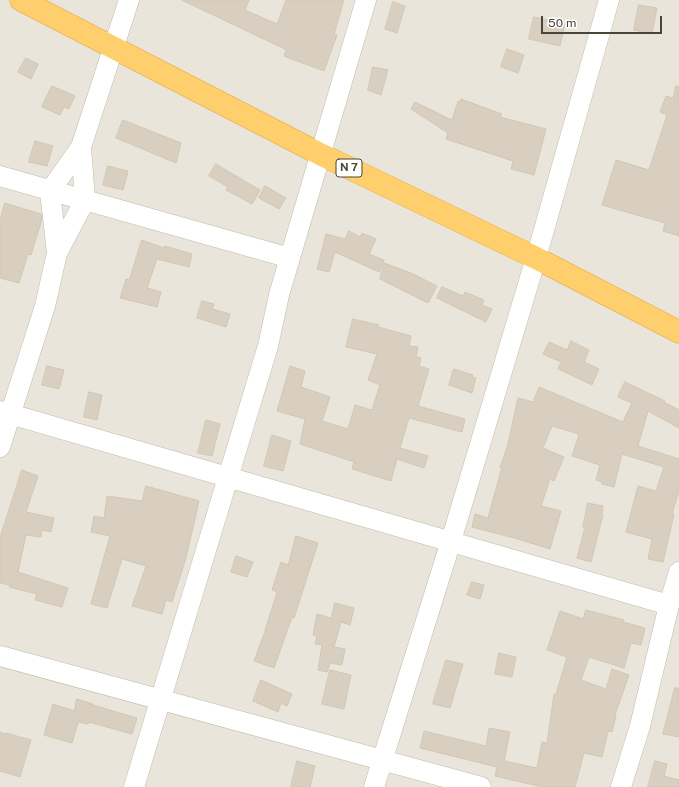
<!DOCTYPE html>
<html>
<head>
<meta charset="utf-8">
<style>
  body { margin:0 }
  #map { position:relative; width:679px; height:787px; overflow:hidden; background:#f6f3ec; font-family:"Public Sans",sans-serif }
  canvas { display:block }
  .scale { position:absolute; left:541px; top:16px; width:121px; height:18px; box-sizing:border-box; border:2px solid #4b4439; border-top:0; padding-left:5px; font-size:12px; line-height:14px; white-space:nowrap; color:#4b4439; -webkit-text-stroke:3px #fff; paint-order:stroke }
</style>
</head>
<body>
<div id="map">
<canvas width="679" height="787"></canvas>
<div class="scale">50 m</div>
</div>
<script>
const context = document.querySelector('canvas').getContext('2d');
context.lineJoin = 'round';
function fillPath(path, color) { context.fillStyle = color; context.fill(path, 'evenodd'); }
function stroke(path, color, width, dash) { context.strokeStyle = color; context.lineWidth = width; context.lineCap = dash ? 'butt' : 'round'; context.setLineDash(dash || []); context.stroke(path); }
function label(font, color, halo, rows, align = 'center') {
  context.font = font + ' "Public Sans",sans-serif'; context.lineWidth = 3.5; context.setLineDash([]); context.textBaseline = 'middle'; context.strokeStyle = halo; context.fillStyle = color; for (const [text, x, y, turn = 0] of rows) {
    context.save(); context.translate(x, y); context.rotate((+turn || 0) * Math.PI / 180); context.textAlign = isNaN(turn) ? turn : align; if (halo) context.strokeText(text, 0, 0); context.fillText(text, 0, 0); context.restore();
  }
}
fillPath(new Path2D(`
  M0,0H679V787H0Z`), '#eae5da');
const building = new Path2D(`
  M182,0H249L245,10L277,24L286,0H344L334,34L337,35L324,71L284,56L286,50Z
  M393,2L405,6L397,33L385,29Z
  M639,5L657,8L652,34L634,30Z
  M534,17L565,24L560,46L529,39Z
  M507,49L524,55L518,73L501,67Z
  M26,58L38,64L31,79L18,72Z
  M373,67L388,70L381,95L368,90Z
  M52,86L75,96L69,109L64,107L60,115L42,107Z
  M676,86L679,87V236L663,231L665,223L602,205L616,160L649,170L667,115L660,112L666,96L673,98Z
  M461,99L502,114L500,117L546,129L534,175L511,169L513,161L446,139L448,133L411,109L415,102L452,120L458,101L461,102Z
  M123,120L181,143L176,163L116,138Z
  M35,141L53,146L47,166L29,162Z
  M216,164L260,190L252,204L226,190L228,187L209,176Z
  M108,166L128,171L123,190L103,185Z
  M265,186L286,198L279,209L259,198Z
  M5,203L41,214L42,219L31,255L28,254L19,283L0,278V221Z
  M349,231L360,237L362,233L376,239L369,254L384,260L379,272L335,252L329,272L317,269L326,234L345,239Z
  M142,240L164,248L165,246L192,254L189,267L157,259L147,288L161,292L157,307L120,298L126,279L129,280Z
  M384,263L411,273L437,286L428,303L380,279Z
  M442,287L463,296L465,292L484,300L482,305L492,309L486,322L437,298Z
  M202,301L214,304L212,309L230,314L226,327L197,318Z
  M353,319L379,325L378,327L411,336L409,346L418,347L416,357L421,358L419,366L429,369L418,406L465,419L462,432L409,418L400,448L428,456L424,468L397,459L391,481L352,469L354,462L300,444L305,419L277,411L290,366L305,371L301,387L330,397L322,421L348,429L355,405L372,410L380,385L368,380L377,354L346,347Z
  M571,341L589,350L584,362L599,369L592,385L558,369L561,362L543,354L549,342L567,350Z
  M47,366L64,370L59,389L42,385Z
  M454,369L473,375L472,377L476,378L472,393L449,385Z
  M625,382L665,401L664,402L679,410V428L648,411L638,446L679,459V491L672,514H674L663,562L648,559L652,539L626,532L638,486L656,491L664,467L622,454L614,487L602,484V482L596,480L600,465L572,456L579,434L552,426L543,448L564,457L554,481L550,479L541,506L561,511L550,549L518,539L472,527L475,514L488,518L502,467H500L507,448L518,398L533,402L539,387L623,422L632,403L618,397Z
  M89,392L102,395L97,420L84,417Z
  M206,420L220,424L212,456L198,453Z
  M272,435L291,441L283,471L264,466Z
  M22,470L38,476L26,512L54,518L51,532L42,530L41,537L26,535L18,572L68,588L62,607L35,600L37,594L9,587L10,585L0,583V538Z
  M146,486L199,501L186,558L172,602L166,600L162,614L132,606L146,566L122,559L107,608L91,604L110,536L91,532L94,516L104,518L107,496L142,501Z
  M588,503L603,506L602,515H603L591,562L577,558L585,527H583Z
  M296,536L318,543L294,618L292,617L274,668L254,661L264,634L277,592L272,590L281,562L288,565Z
  M236,556L253,562L247,577L231,572Z
  M472,582L484,585L480,599L467,595Z
  M335,603L354,608L350,625L341,622L334,647L345,649L342,665L330,663L327,672L318,670L322,645L315,644L317,636L313,635L317,614L331,618Z
  M586,610L624,620L623,622L645,628L641,645L631,643L624,668L589,657L581,680L606,689L612,669L629,675L615,715H616L612,732L608,731L602,757L584,753L575,787H542L495,776L497,767L420,748L424,731L486,746L489,728L510,732L504,761L537,768L542,742L547,743L554,694H556L567,657L547,650L560,611L583,619Z
  M499,653L516,657L512,677L495,674Z
  M446,660L463,664L450,708L433,704Z
  M330,670L351,675L344,709L322,704Z
  M261,680L292,694L287,706L281,703L278,712L253,701Z
  M675,688H679V737L663,734Z
  M77,699L93,704V705L137,718L132,734L89,722L88,724L78,722L72,743L44,735L53,704L74,711Z
  M0,732L5,734L6,733L31,740L20,777L0,771Z
  M297,761L315,766L310,787H291Z
  M655,761L667,764L664,776L679,780V787H648Z`);
fillPath(building, '#d8cfc1');
stroke(building, '#d3c7b4', 1);
const minor = new Path2D(`
  M0,176L290,258
  M57,253L50,191L81,147
  M0,411L669,605
  M0,447L45,306L57,253L85,200L81,147L129,0
  M0,656L481,787
  M134,787L268,346L279,295L366,0
  M374,787L451,541L536,258L609,0
  M621,787L640,726L669,605L679,572`);
const highway = new Path2D(`
  M21,0L320,154L536,258L679,332`);
stroke(minor, '#c2bbae', 21);
stroke(highway, '#e0a43c', 23);
stroke(minor, '#fff', 20);
stroke(highway, '#ffcf6e', 22);
for (const [x, y, w] of [
  [349,168,26]
]) { const box = new Path2D(); box.roundRect(x - w / 2, y - 9, w, 18, 3); context.fillStyle = '#fff'; context.fill(box); stroke(box, '#4b4439', 1); }
label('bold 11px', '#4b4439', null, [
  ["N 7",349,168]
]);
</script>
</body>
</html>
